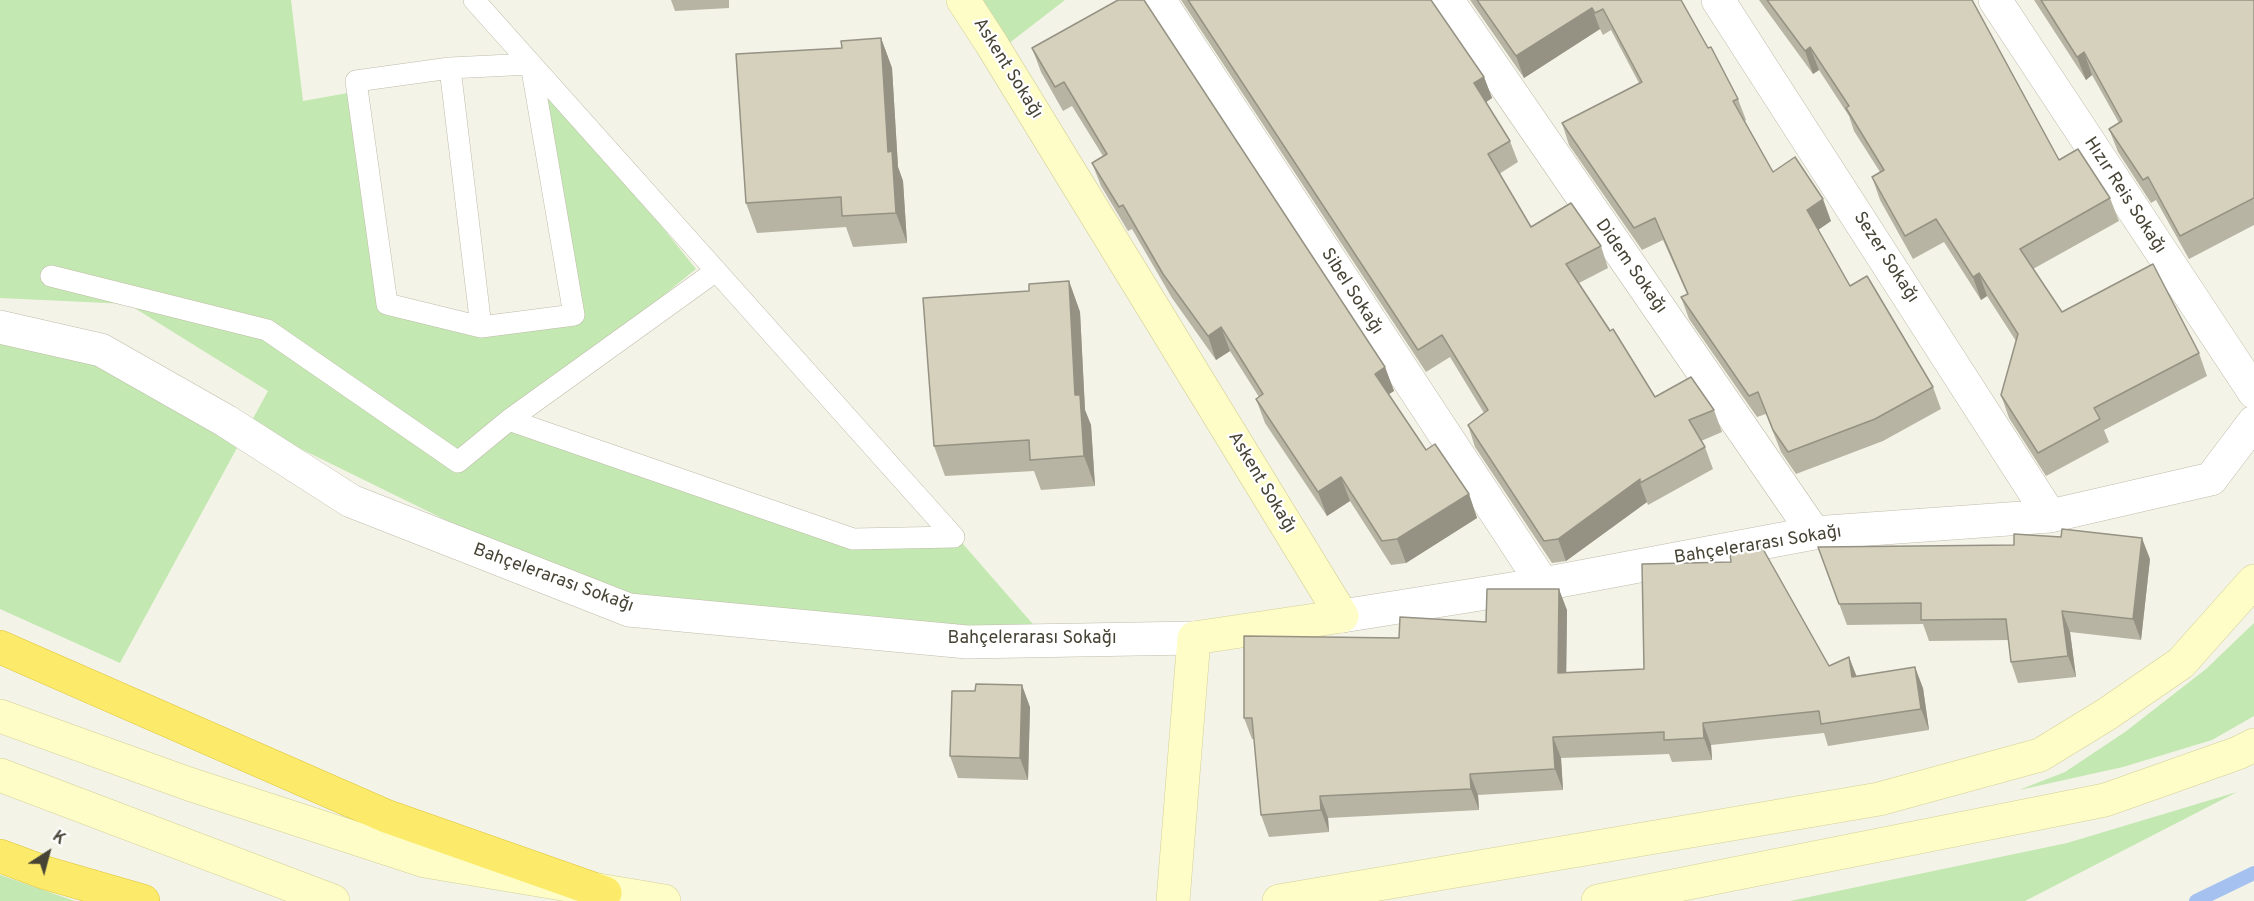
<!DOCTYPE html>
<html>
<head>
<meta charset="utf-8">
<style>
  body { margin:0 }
  #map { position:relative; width:2254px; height:901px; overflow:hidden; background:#f4f3e7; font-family:Overpass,sans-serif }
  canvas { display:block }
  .north { position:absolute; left:18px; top:823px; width:60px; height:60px; -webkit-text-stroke:4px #fff; paint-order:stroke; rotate:36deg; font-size:16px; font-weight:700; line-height:24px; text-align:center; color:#474436 }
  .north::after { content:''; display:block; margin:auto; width:21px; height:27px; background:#474436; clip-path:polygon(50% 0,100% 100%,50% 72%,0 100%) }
</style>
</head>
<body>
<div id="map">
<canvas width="2254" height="901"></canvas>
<div class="north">K</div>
</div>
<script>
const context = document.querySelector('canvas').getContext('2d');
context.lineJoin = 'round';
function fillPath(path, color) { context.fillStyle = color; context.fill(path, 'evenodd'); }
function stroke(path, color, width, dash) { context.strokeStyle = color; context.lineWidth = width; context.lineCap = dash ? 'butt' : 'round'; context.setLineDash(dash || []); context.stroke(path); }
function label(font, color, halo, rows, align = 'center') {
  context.font = font + ' Overpass,sans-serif'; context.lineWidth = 4.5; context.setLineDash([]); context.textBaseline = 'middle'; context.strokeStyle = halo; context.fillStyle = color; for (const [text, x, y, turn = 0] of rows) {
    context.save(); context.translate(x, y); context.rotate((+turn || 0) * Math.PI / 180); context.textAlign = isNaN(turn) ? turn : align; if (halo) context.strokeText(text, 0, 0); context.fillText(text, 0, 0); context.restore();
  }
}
fillPath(new Path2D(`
  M0,0H291L303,101L348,93L387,304L481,327L571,313L531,64L696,269L510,419L853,539L956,536L1052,646L629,610L250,424L120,663L0,609V343L101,350L250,424L268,391L128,304L0,298Z
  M963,0H1065L999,51Z
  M2254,623V716L2212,740L2123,767L2019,790L2065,772L2125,732L2206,669Z
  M2237,792L2025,901H1790L2067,843Z
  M0,875L75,901H0Z`), '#c3e8b1');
stroke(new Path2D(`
  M2196,901L2254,873`), '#a4c1f0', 14);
const lane = new Path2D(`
  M474,0L954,537
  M531,64L574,315L481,327L387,304L356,81L450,68Z
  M450,68L481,327
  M716,271L509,420L853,539L954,537
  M51,276L267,330L458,462L509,420`);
const street = new Path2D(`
  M1159,0L1543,584
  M1447,0L1814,533
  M1718,0L2050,516
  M1995,0L2254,392
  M0,327L101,350L226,421L351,501L629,610L967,642L1194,638
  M1342,616L1543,584L1814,533L2050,516L2211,479L2254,422`);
const secondary = new Path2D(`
  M963,0L991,43L1342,616L1194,638L1173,901
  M0,716L189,784L425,861L664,901
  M0,775L333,901
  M1279,901L1879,799L2040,755L2107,714L2181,663L2254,581
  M1598,901L2105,800L2238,753L2254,745`);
const highway = new Path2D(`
  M0,647L386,816L605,893
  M0,856L46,873L143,901`);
stroke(lane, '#bfbcaa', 22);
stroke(street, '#bfbcaa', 34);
stroke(secondary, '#d3d098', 34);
stroke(highway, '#dcc439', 34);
stroke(lane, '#fff', 21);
stroke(street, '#fff', 33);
stroke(secondary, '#fefdc7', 33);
stroke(highway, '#fceb6a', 33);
fillPath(new Path2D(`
  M671,0H729V8L675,11Z
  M1181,0H1431L1484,77L1492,98L1486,102L1510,141L1518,162L1499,174L1531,227L1601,246L1608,268L1579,283L1655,397L1714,410L1722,432L1701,441L1705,447L1713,469L1648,505L1647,502L1566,561L1552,563L1475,447L1468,425L1484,413L1450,357L1426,372Z
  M1470,0H1681L1708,48L1738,99L1746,120L1745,121L1773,172L1831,221L1818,230L1850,286L1933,387L1941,409L1883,441L1796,474L1781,452L1766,414L1757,417L1689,319L1681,297L1687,294L1663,240L1642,250L1569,145L1562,123L1639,83L1611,30L1603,35L1600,29L1524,78Z
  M1759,0H1972L2059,160L2110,198L2119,221L2033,269L2062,312L2199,353L2207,376L2104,430L2109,442L2046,476L2009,418L2001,395L2016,341L1987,296L1981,300L1944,242L1913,259L1880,200L1872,177L1880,172L1854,131L1849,116L1819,70L1813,74Z
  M2034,0H2254V225L2189,259L2156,200L2151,203L2118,152L2109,129L2119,123L2092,75L2086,80Z
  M881,38L892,68L898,167L903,181L907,243L853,247L846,227L757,233L746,203L842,48Z
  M1032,48L1385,367L1394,391L1389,394L1426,450L1469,494L1477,518L1406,563L1391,565L1350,501L1327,516L1265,423L1256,399L1259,397L1230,351L1216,360L1172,298L1132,229L1128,231L1101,186L1092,163L1103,156L1072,106L1063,111L1041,72Z
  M1069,281L1080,312L1085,410L1091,425L1095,486L1041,490L1034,471L945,476L934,446L1029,291Z
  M1818,547L2150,559L2141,640L2070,632L2076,677L2018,683L2011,662L2008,640L1929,641L1923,624L1847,625Z
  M1567,610L1566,672L1829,666L1849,657L1857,677L1923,688L1929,730L1828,746L1824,733L1711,745L1712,760L1672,762L1669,754L1561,758L1563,790L1478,795L1479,810L1328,818L1329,832L1269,837L1261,815L1254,739H1252L1244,718L1399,638L1486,622Z
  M975,691L1030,707L1028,780L958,778L950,756Z`), '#b7b4a3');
fillPath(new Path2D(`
  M1592,8L1600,29L1524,78L1516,56Z
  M881,38L892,68L898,167L903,181L907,243L896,213L888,152Z
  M1810,47L1819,70L1813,74L1805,51Z
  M2084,52L2092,75L2086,80L2077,57Z
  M1484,77L1492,98L1482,105L1474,83Z
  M1823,199L1831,221L1815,232L1807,210Z
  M1979,273L1987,296L1981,300L1973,277Z
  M1069,281L1080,312L1085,410L1091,425L1095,486L1084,456L1075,395Z
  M1221,327L1230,351L1216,360L1208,336Z
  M1385,367L1394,391L1384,397L1375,374Z
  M1341,477L1350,501L1327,516L1318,492Z
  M1640,479V483L1647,502L1566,561L1558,539Z
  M1469,494L1477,518L1406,563L1397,539Z
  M2142,538L2150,559L2141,640L2133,619Z
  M1559,589L1567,610L1566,694L1558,673Z
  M2062,611L2070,632L2076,677L2068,656Z
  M1849,657L1857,678L1852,677Z
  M1915,667L1923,688L1929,730L1921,709Z
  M1022,685L1030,707L1028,780L1020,758Z
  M1703,723L1711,745L1712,760L1704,738Z
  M1553,737L1561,758L1563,790L1555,769Z
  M1470,774L1478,795L1479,810L1471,789Z
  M1320,796L1328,818L1329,832L1321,810Z`), '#959284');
const building = new Path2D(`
  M1118,0H1144L1385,367L1375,374L1426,450L1435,444L1469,494L1397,539L1382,541L1341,477L1318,492L1256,399L1263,394L1221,327L1208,336L1163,274L1123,205L1119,207L1092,163L1107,154L1064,82L1055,87L1032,48Z
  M1188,0H1431L1484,77L1474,83L1510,141L1488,154L1531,227L1571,203L1601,246L1566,264L1610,331L1613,329L1655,397L1691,377L1714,410L1689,420L1705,447L1640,483V479L1558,539L1544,541L1468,425L1488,410L1442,335L1418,350Z
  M1477,0H1681L1708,48L1711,47L1738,99L1733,101L1773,172L1795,157L1823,199L1807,210L1850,286L1867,276L1933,387L1875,419L1788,452L1773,430L1758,392L1749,396L1681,297L1688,294L1655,218L1634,228L1562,123L1642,82L1603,9L1595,13L1592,8L1516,56Z
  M1767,0H1972L2059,160L2078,149L2110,198L2020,249L2062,312L2153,264L2199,353L2094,408L2100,419L2038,453L2001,395L2018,334L1979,273L1973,277L1936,219L1905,236L1872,177L1884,170L1846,108L1849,106L1810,47L1805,51Z
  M2041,0H2254V198L2180,236L2148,177L2143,180L2109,129L2122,121L2084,52L2077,57Z
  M881,38L888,152L892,151L896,213L842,216L841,197L746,203L736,54L842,48L841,41Z
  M1069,281L1075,395H1080L1084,456L1030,460L1029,440L934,446L923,298L1029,291V284Z
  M2062,529L2142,538L2133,619L2062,611L2068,656L2011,662L2006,619L1921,620V603L1839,604L1818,547L2014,545V534L2061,537Z
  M1759,542L1829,666L1849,657L1852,677L1915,667L1921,709L1821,724L1819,711L1703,723L1704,738L1664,740V732L1553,737L1555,769L1470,774L1471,789L1320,796L1321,810L1261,815L1252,718H1244V636L1399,638L1400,617L1486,622L1487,589H1559L1558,673L1644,669L1642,564L1731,562L1729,545Z
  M976,684L1022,685L1020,758L950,756L952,691H975Z`);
fillPath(building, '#d5d1bd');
stroke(building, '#959284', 1.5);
label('18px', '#474436', '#fff', [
  ["Askent Sokağı",1007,69,58],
  ["Hızır Reis Sokağı",2124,196,57],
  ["Sezer Sokağı",1885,258,57],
  ["Didem Sokağı",1630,267,55],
  ["Sibel Sokağı",1351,292,57],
  ["Askent Sokağı",1261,483,59],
  ["Bahçelerarası Sokağı",1758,546,-9],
  ["Bahçelerarası Sokağı",553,579,20],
  ["Bahçelerarası Sokağı",1032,639]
]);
</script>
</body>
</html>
